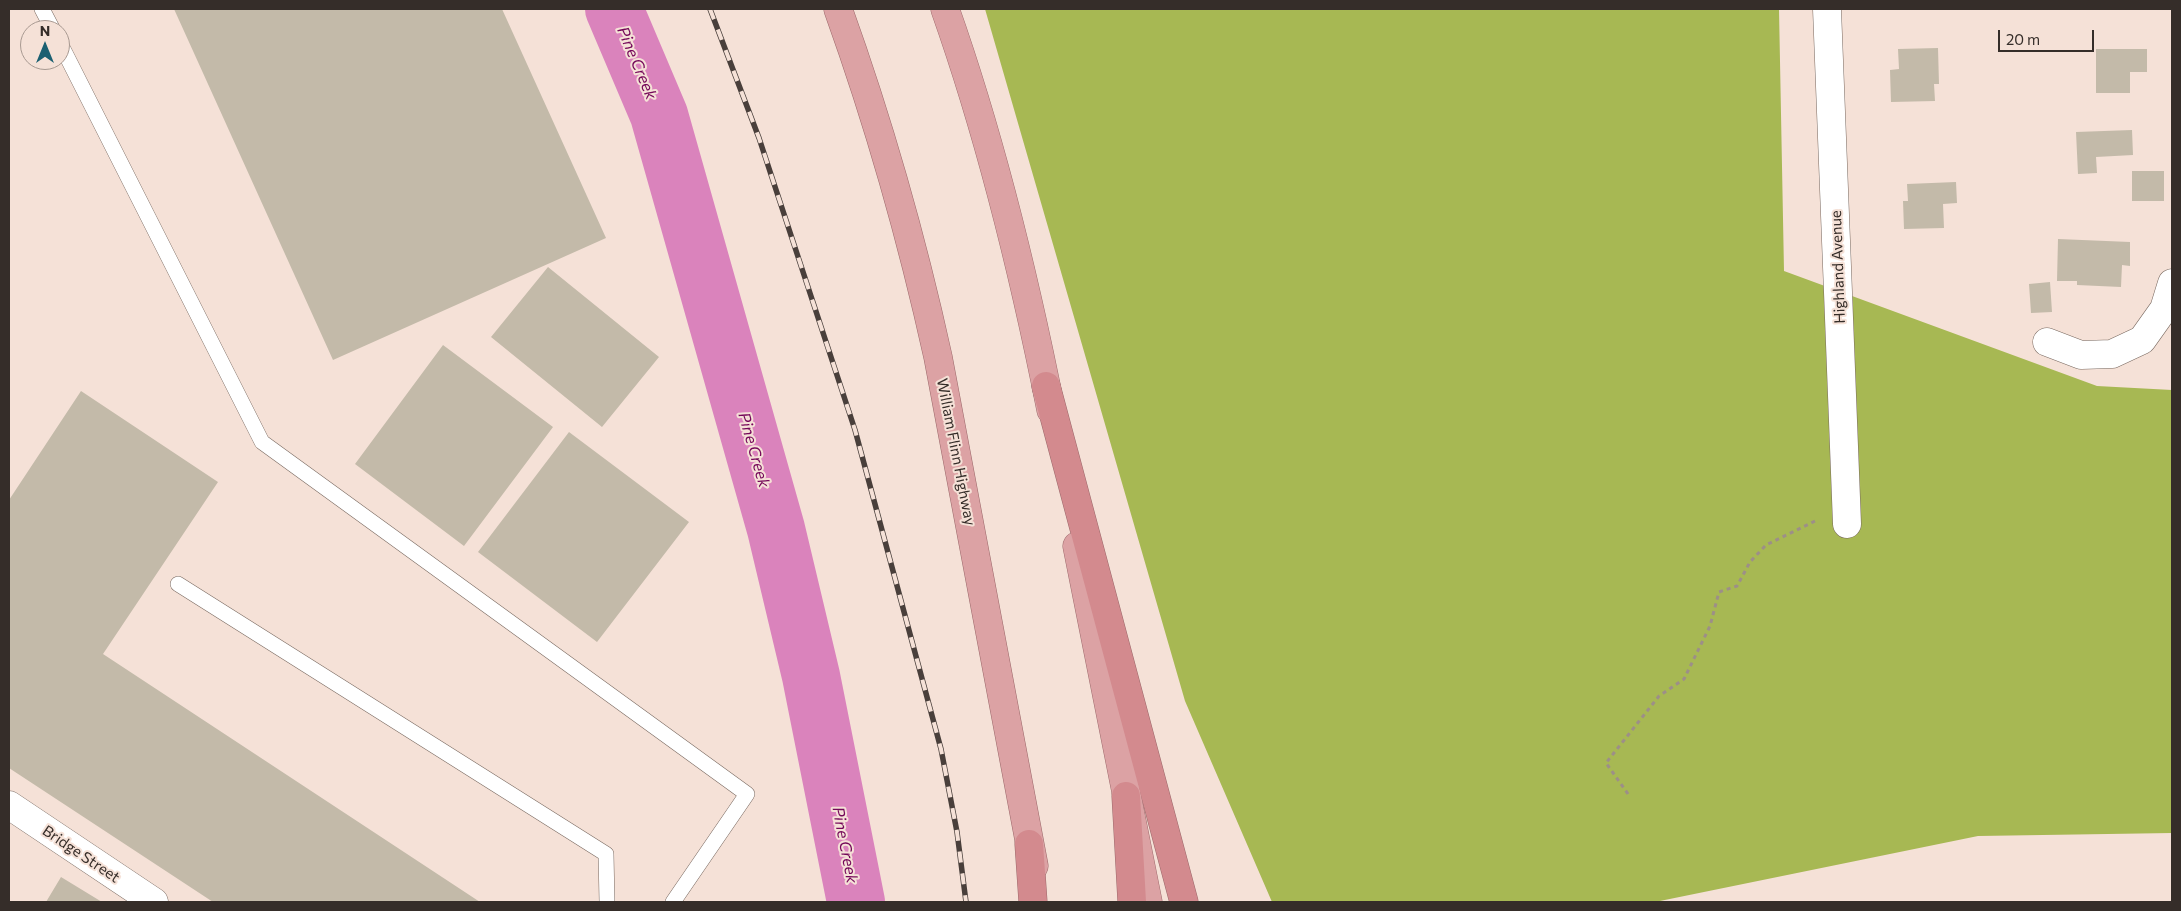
<!DOCTYPE html>
<html>
<head>
<meta charset="utf-8">
<style>
  body { margin:0 }
  #map { position:relative; width:2181px; height:911px; overflow:hidden; background:#f5e1d7; font-family:Commissioner,sans-serif }
  canvas { display:block }
  .frame { position:absolute; inset:0; border:10px solid #352d29; pointer-events:none }
  .north { position:absolute; left:20px; top:20px; width:50px; height:50px; box-sizing:border-box; background:#f5e1d7; border:1px solid #a89991; border-radius:50%; rotate:0deg; font-size:14px; font-weight:700; line-height:20px; text-align:center; color:#352d29 }
  .north::after { content:''; display:block; margin:auto; width:18px; height:22px; background:#1b6072; clip-path:polygon(50% 0,100% 100%,50% 72%,0 100%) }
  .scale { position:absolute; left:1998px; top:30px; width:96px; height:22px; box-sizing:border-box; border:2px solid #352d29; border-top:0; padding-left:6px; font-size:15px; line-height:18px; white-space:nowrap; color:#352d29; -webkit-text-stroke:4px #f5e1d7; paint-order:stroke }
</style>
</head>
<body>
<div id="map">
<canvas width="2181" height="911"></canvas>
<div class="frame"></div>
<div class="north">N</div>
<div class="scale">20 m</div>
</div>
<script>
const context = document.querySelector('canvas').getContext('2d');
context.lineJoin = 'round';
function fillPath(path, color) { context.fillStyle = color; context.fill(path, 'evenodd'); }
function stroke(path, color, width, dash) { context.strokeStyle = color; context.lineWidth = width; context.lineCap = dash ? 'butt' : 'round'; context.setLineDash(dash || []); context.stroke(path); }
function label(font, color, halo, rows, align = 'center') {
  context.font = font + ' Commissioner,sans-serif'; context.lineWidth = 4; context.setLineDash([]); context.textBaseline = 'middle'; context.strokeStyle = halo; context.fillStyle = color; for (const [text, x, y, turn = 0] of rows) {
    context.save(); context.translate(x, y); context.rotate((+turn || 0) * Math.PI / 180); context.textAlign = isNaN(turn) ? turn : align; if (halo) context.strokeText(text, 0, 0); context.fillText(text, 0, 0); context.restore();
  }
}
fillPath(new Path2D(`
  M985,9H1779L1784,271L2097,386L2172,390V833L1978,836L1655,902H1272L1185,701Z`), '#a7b853');
stroke(new Path2D(`
  M614,9L659,115L776,529L811,676L856,902`), '#da83bc', 58);
fillPath(new Path2D(`
  M174,9H502L606,238L333,360Z
  M1938,48L1939,84H1934L1935,101L1891,102L1890,70L1899,69L1898,49Z
  M2096,49H2147V72H2130V93H2096Z
  M2132,130L2133,155L2096,157L2097,173L2078,174L2076,132Z
  M2132,171H2164V201H2132Z
  M1956,182L1957,203L1943,204L1944,228L1904,229L1903,201H1908L1907,184Z
  M2058,239L2130,242V266L2122,265L2121,287L2077,285V281H2057Z
  M548,267L659,357L602,427L491,337Z
  M2050,282L2052,312L2031,313L2029,284Z
  M443,345L553,427L464,546L355,464Z
  M81,391L218,482L103,654L480,902H213L9,768V500Z
  M569,432L689,522L597,642L478,552Z
  M61,877L102,902H46Z`), '#c3baa9');
const service = new Path2D(`
  M42,9L53,30
  M60,43L262,442L747,794L673,902
  M178,584L606,854L607,902`);
const minor = new Path2D(`
  M1827,9L1847,524
  M2047,342L2081,355L2112,354L2142,340L2164,309L2172,283`);
const tertiary = new Path2D(`
  M9,805L154,902`);
const trunk = new Path2D(`
  M838,9C879,123 912,239 938,357L1034,866
  M945,9C991,139 1024,274 1051,410
  M1077,546L1148,902`);
const motorway = new Path2D(`
  M1046,386L1184,902
  M1126,796L1132,902
  M1029,844L1033,902`);
stroke(service, '#78685f', 16);
stroke(minor, '#78685f', 29);
stroke(tertiary, '#78685f', 29);
stroke(trunk, '#9c696b', 29);
stroke(motorway, '#9c696b', 29);
stroke(new Path2D(`
  M1628,794L1606,763L1659,696L1684,679L1710,626L1719,592L1737,586L1750,562L1766,545L1815,521`), '#9d8f88', 3, [4, 4]);
stroke(service, '#fff', 15);
stroke(minor, '#fff', 28);
stroke(tertiary, '#fff', 28);
stroke(trunk, '#dca2a4', 28);
stroke(motorway, '#d38a8e', 28);
const rail = new Path2D(`
  M710,9L759,138L855,430L941,749L957,832L966,902`);
stroke(rail, '#493f3b', 5.5);
stroke(rail, '#f5e1d7', 4, [11]);
label('15px', '#352d29', '#f5e1d7', [
  ["Highland Avenue",1838,267,-92],
  ["William Flinn Highway",956,452,79],
  ["Bridge Street",81,854,34]
]);
label('italic 16px', '#740759', '#f5e1d7', [
  ["Pine Creek",637,63,67],
  ["Pine Creek",754,450,74],
  ["Pine Creek",845,845,79]
]);
</script>
</body>
</html>
